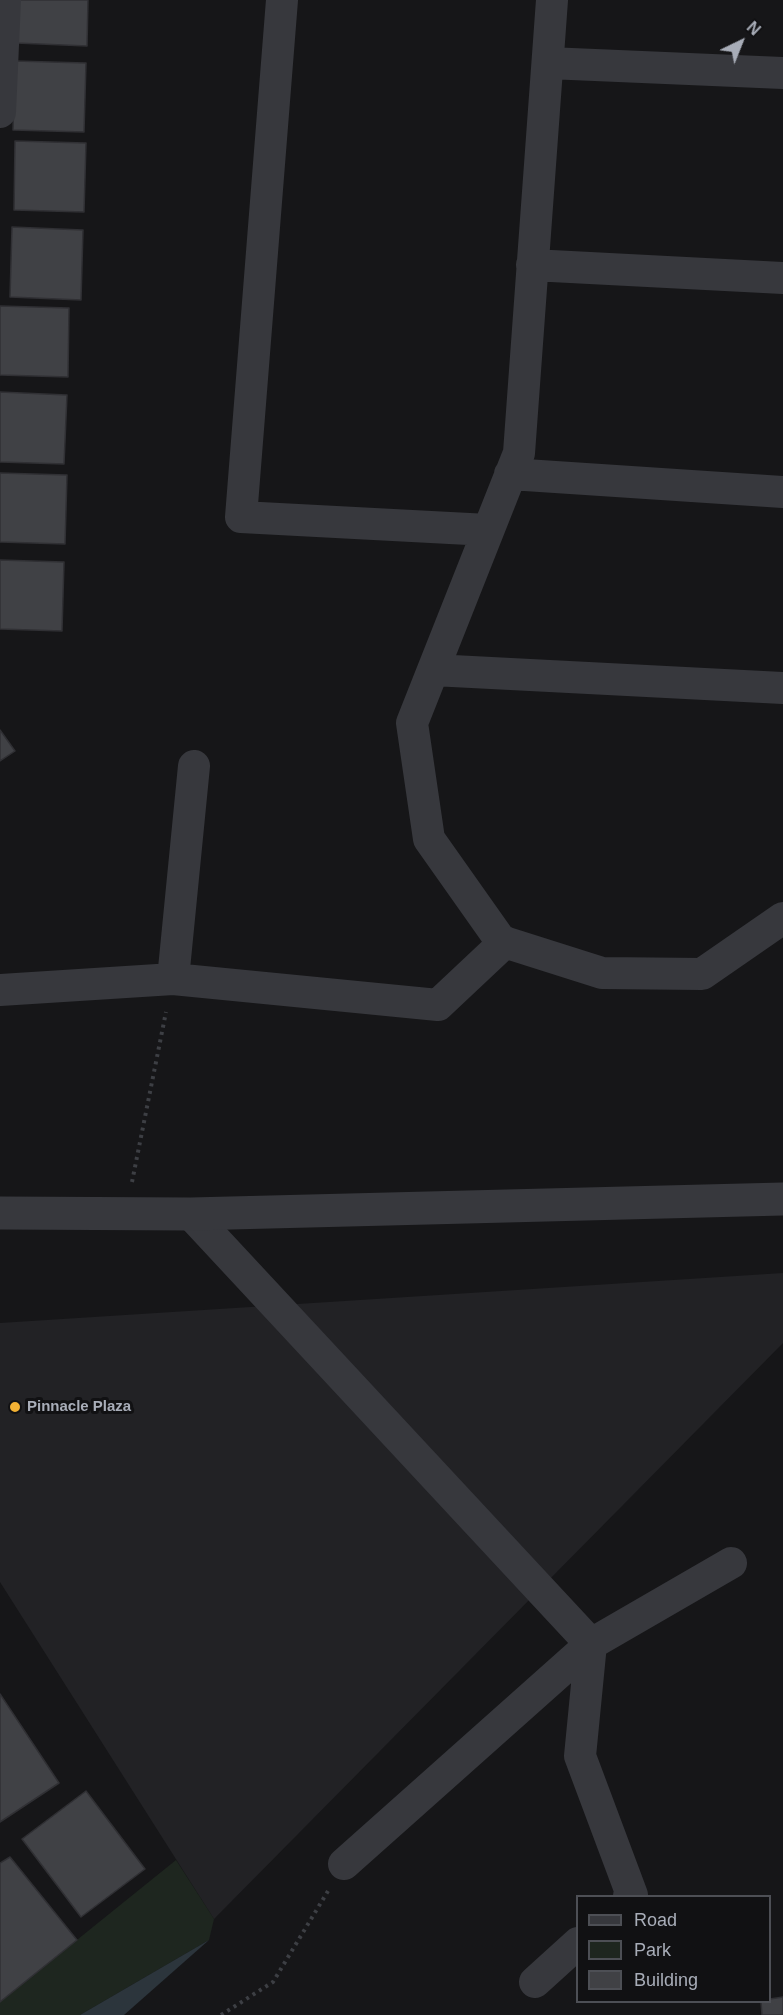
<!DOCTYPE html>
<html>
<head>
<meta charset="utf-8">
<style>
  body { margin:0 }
  #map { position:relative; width:783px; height:2015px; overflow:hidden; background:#161618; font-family:Arial,sans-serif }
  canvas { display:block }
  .legend { position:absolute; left:576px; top:1895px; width:195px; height:108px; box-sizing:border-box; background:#111113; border:2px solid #4d4f55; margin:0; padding:8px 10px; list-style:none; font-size:18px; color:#a8adb8 }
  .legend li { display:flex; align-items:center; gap:12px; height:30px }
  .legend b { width:30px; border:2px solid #4d4f55 }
  .north { position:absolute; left:711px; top:12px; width:60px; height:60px; -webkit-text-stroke:4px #111113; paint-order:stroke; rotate:43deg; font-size:16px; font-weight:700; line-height:24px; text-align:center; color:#a8adb8 }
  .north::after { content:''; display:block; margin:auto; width:21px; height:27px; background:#a8adb8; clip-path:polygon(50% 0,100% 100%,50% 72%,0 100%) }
</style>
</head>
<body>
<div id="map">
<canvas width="783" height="2015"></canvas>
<ul class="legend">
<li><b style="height:8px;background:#37383d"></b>Road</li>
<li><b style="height:16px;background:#1e261f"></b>Park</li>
<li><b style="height:16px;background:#404145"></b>Building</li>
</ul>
<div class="north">N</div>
</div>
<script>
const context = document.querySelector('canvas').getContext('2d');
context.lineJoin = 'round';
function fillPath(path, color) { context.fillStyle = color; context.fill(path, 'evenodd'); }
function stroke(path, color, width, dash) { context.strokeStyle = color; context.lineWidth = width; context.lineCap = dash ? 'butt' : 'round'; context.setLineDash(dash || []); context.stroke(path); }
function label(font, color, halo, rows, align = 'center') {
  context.font = font + ' Arial,sans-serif'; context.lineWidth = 6; context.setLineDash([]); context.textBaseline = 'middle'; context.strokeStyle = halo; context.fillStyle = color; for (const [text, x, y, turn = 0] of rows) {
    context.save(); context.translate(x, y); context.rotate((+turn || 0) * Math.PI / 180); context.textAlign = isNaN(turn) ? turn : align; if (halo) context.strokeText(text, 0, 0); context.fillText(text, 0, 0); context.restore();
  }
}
fillPath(new Path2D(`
  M783,1273V1343L214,1919L0,1582V1323Z`), '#222225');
fillPath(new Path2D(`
  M176,1860L214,1919L209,1940L80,2015H0V2002Z`), '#1e261f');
fillPath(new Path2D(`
  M209,1940L124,2015H80Z`), '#2c353c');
const building = new Path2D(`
  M17,0H88L87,46L16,43Z
  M15,61L86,63L84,132L13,130Z
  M15,141L86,143L84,212L14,210Z
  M12,227L83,230L81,300L10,297Z
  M0,306L69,308L68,377L0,375Z
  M0,392L67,395L64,464L0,462Z
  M0,473L67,475L65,544L0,542Z
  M0,560L64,562L62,631L0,629Z
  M0,730L15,751L0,761Z
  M0,1694L59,1783L0,1822Z
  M86,1791L145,1869L81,1917L22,1839Z
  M10,1857L77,1940L0,2002V1863Z
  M783,1997V2015H762L761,2002H770V1999Z`);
fillPath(building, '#404145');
stroke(building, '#303034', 1.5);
stroke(new Path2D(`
  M132,1182L166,1012
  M221,2015L273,1982L328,1891`), '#3d3f44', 4, [3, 4.5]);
stroke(new Path2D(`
  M282,0L241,517L488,530
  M552,0L519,453L412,723L429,839L501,941L602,973L702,974L783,918
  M548,63L783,73
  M0,112L5,0
  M532,265L783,278
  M510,474L783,492
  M433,670L783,688
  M173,979L194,766
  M0,990L173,979L438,1005L505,942
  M191,1214L591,1644L580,1756L632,1895L629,1896
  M344,1864L591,1644L731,1563
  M535,1982L578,1943`), '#37383d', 32);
stroke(new Path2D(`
  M0,1213L191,1214L783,1199`), '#37383d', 33);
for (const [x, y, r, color] of [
  [15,1407,6,"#f2b134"]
]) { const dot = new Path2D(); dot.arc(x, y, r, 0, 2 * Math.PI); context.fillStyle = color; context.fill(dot); stroke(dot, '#111113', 2); }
label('bold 15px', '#a8adb8', '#111113', [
  ["Pinnacle Plaza",27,1407]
], 'left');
</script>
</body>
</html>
